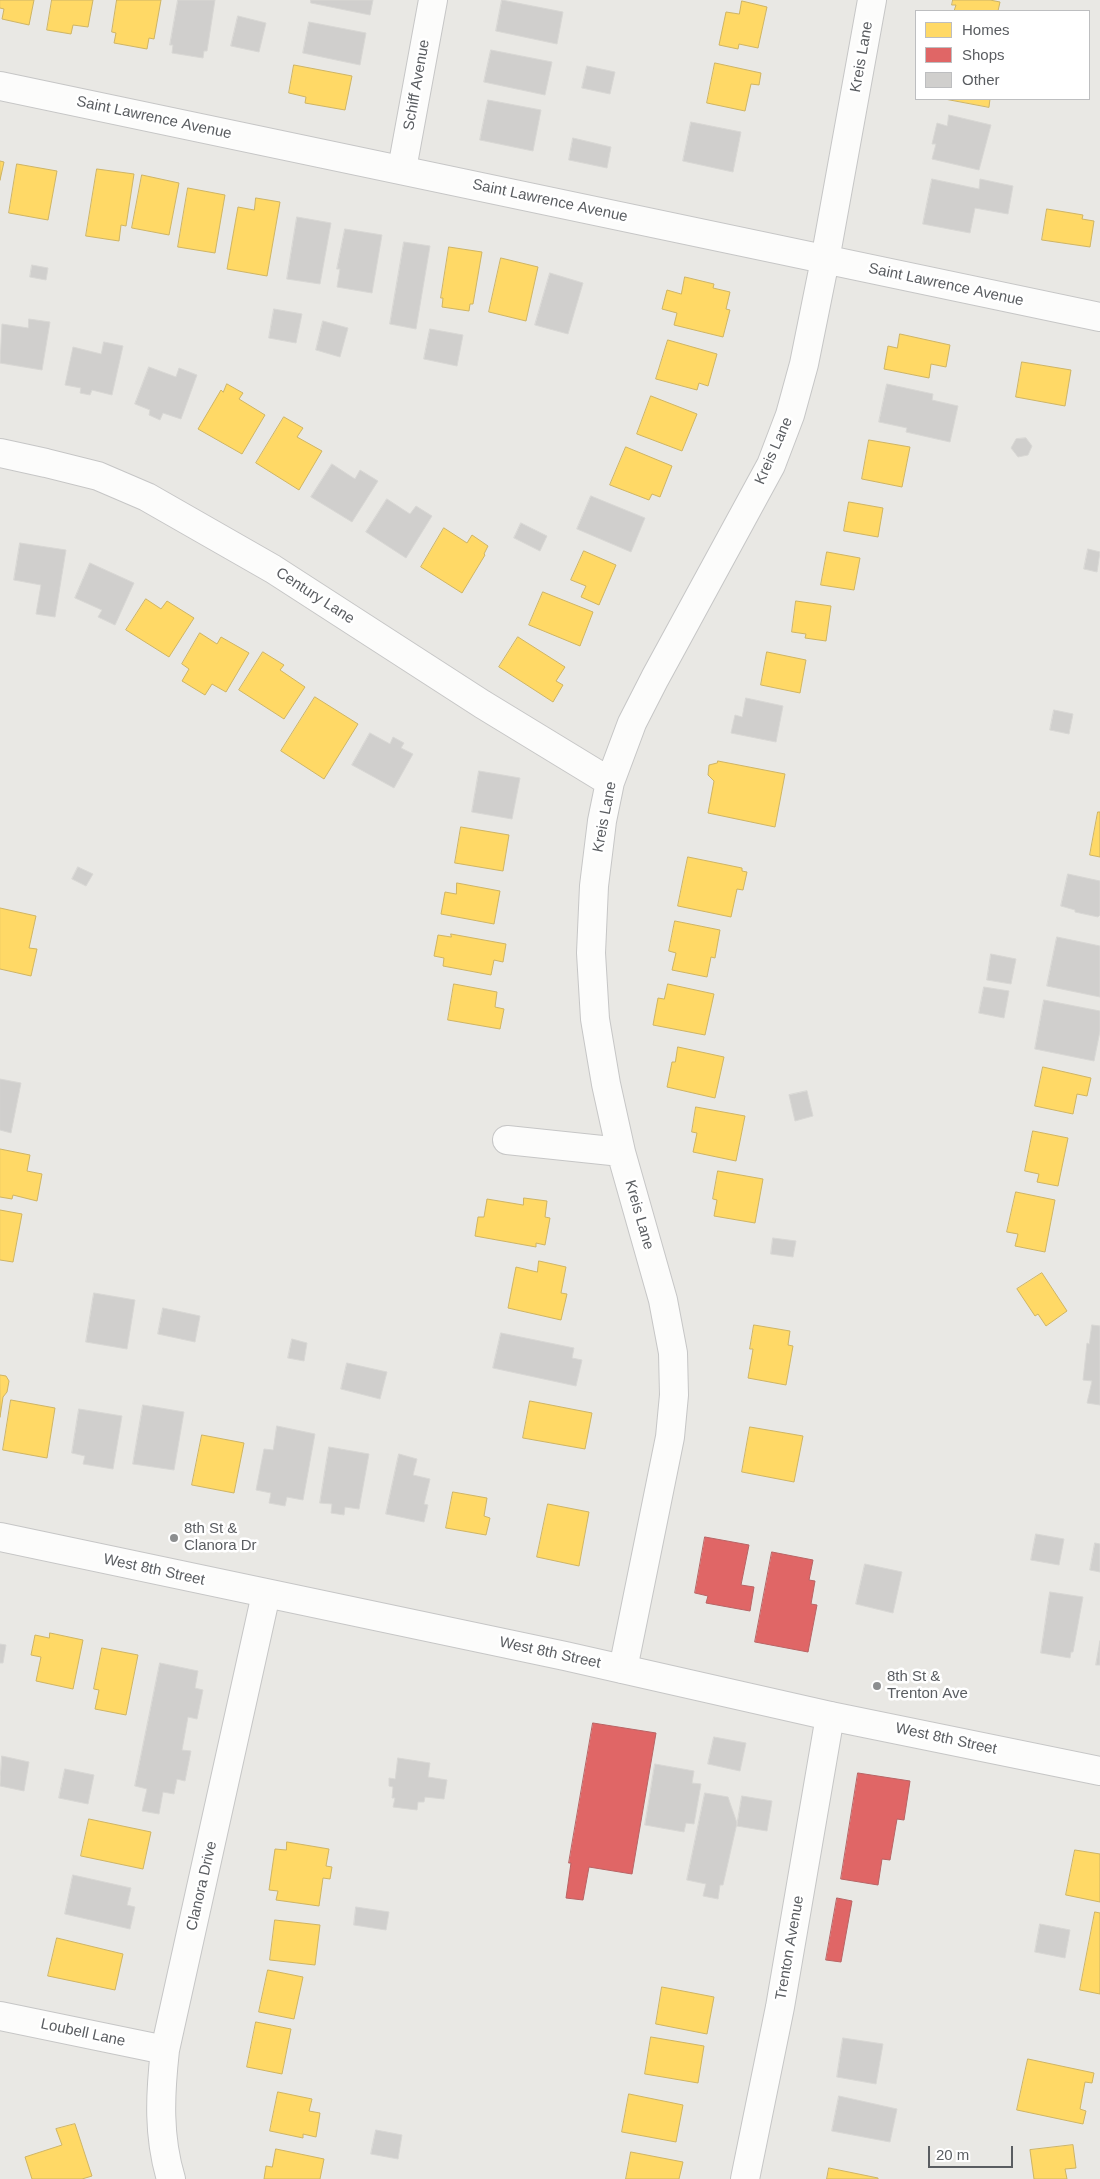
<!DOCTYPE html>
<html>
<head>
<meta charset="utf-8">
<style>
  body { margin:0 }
  #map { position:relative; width:1100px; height:2179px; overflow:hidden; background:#e9e8e4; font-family:Helvetica,sans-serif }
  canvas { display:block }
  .legend { position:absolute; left:915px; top:10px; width:175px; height:90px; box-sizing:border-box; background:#fff; border:1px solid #bdbec0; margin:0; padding:6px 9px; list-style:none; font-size:15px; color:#5a5d61 }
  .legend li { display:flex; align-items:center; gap:10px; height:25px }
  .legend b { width:25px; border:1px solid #bdbec0 }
  .scale { position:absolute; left:928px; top:2146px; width:85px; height:22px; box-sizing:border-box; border:2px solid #5a5d61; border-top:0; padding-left:6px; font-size:15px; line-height:18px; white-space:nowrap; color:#5a5d61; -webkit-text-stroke:4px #fff; paint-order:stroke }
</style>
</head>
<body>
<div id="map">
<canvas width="1100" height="2179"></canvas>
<ul class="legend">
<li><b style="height:14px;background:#ffd966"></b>Homes</li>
<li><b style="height:14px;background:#e06666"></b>Shops</li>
<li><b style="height:14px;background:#d0cfcd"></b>Other</li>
</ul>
<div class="scale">20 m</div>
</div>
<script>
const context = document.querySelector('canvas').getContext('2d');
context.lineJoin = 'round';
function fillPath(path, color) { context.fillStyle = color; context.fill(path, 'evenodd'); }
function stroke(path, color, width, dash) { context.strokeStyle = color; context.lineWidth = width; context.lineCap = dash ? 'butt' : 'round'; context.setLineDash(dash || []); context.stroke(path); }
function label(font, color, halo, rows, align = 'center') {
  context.font = font + ' Helvetica,sans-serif'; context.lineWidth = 5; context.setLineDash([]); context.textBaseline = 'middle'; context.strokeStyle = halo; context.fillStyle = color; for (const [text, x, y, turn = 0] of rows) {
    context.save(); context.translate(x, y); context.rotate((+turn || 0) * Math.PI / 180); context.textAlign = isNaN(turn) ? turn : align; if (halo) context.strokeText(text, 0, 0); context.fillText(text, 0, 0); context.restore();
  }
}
const homes = new Path2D(`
  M0,0H34L29,25L2,19L4,9L0,8Z
  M52,0H93L88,27L73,25L71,34L47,30Z
  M117,0H161L154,39L149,38L147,49L114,43L116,33L112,32Z
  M953,0H990L1000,2L998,11H954L956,5H952Z
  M742,1L767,7L758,48L739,44L738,49L719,45L726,12L739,14Z
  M715,63L761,73L759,85L751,84L745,111L707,103Z
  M294,65L352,76L345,110L305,103L306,97L289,93Z
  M945,99H990L989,107Z
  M0,161L4,162L0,180Z
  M17,164L57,171L48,220L9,213Z
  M97,169L134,174L126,226L121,225L119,241L86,236Z
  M142,175L179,183L169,235L132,228Z
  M188,188L225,195L215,253L178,247Z
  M256,198L280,202L267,276L227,269L238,207L254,210Z
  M1047,209L1083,215L1082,219L1094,221L1090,247L1042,240Z
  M449,247L482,252L473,304H470L469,311L442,307L443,298H441Z
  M501,258L538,267L526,321L489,312Z
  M685,277L714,284L713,288L730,292L726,309L730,310L723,337L674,325L677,313L662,309L667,290L681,294Z
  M900,334L950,345L946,367L931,364L929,378L884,369L888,346L897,348Z
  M668,340L717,354L708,386L699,383L697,390L656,379Z
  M1022,362L1071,370L1065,406L1016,397Z
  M227,384L243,393L239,399L265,415L242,454L198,429L221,390L223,392Z
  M651,396L697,414L682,451L637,434Z
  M284,417L303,428L297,437L322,451L299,490L256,463Z
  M869,440L910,447L902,487L862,479Z
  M626,447L672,466L660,497L652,494L649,500L610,485Z
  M849,502L883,508L878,537L844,531Z
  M444,528L467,543L472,535L488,546L484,554L485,555L462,593L421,567Z
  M584,551L616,565L599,605L581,597L586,586L571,580Z
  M827,552L860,558L854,590L821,585Z
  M543,592L593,612L580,646L529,625Z
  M146,599L161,609L167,601L194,618L169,657L126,630Z
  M796,601L831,606L826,641L805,638L806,634L792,632Z
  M200,633L217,644L221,637L249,653L226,692L212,684L205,695L182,681L189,669L182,664Z
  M518,637L565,667L556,681L563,685L553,702L499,667Z
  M263,652L284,665L280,670L305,687L284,719L239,690Z
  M767,652L806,660L800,693L761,685Z
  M315,697L358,724L324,779L281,751Z
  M718,761L785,774L775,827L708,813L714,781L708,775L709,765L717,763Z
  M1098,812H1100V857L1090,855Z
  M461,827L509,835L503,871L455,863Z
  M688,857L742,868V871L747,872L743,890L737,889L731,917L678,906Z
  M457,883L500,891L494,924L441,914L445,892L456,894Z
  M0,908L36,916L29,948L37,949L31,976L0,969Z
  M675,921L720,930L715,958L711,957L707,977L672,970L676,953L669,951Z
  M451,934L506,944L503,962L494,960L491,975L443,966L444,958L434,956L438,935L451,937Z
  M454,984L497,992L495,1007L504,1009L500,1029L448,1020Z
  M668,984L714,994L705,1035L653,1025L658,998L664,999Z
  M678,1047L724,1057L715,1098L667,1087L672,1062H675Z
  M1043,1067L1091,1078L1087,1096L1077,1094L1073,1114L1035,1106Z
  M696,1107L745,1116L736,1161L693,1152L697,1133L692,1132Z
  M1033,1131L1068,1138L1058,1186L1037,1182L1039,1174L1025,1171Z
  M0,1149L30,1155L27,1171L42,1174L37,1201L13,1195L12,1199L0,1197Z
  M718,1171L763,1179L755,1223L714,1216L717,1200L713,1199Z
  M1016,1192L1055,1200L1045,1252L1015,1246L1018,1234L1007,1232Z
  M524,1198L547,1201L545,1217L550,1218L545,1245L536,1243V1247L475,1236L478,1217H484L487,1199L523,1205Z
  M0,1210L22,1214L13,1262L0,1260Z
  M539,1261L566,1267L561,1293L567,1294L561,1320L508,1308L516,1267L537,1272Z
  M1042,1273L1067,1311L1046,1326L1038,1314L1035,1316L1017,1289Z
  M754,1325L790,1331L788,1345L793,1346L786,1385L748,1378L753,1349H750Z
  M0,1375L6,1376L9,1381L7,1392L3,1397L0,1417Z
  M11,1400L55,1408L47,1458L3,1450Z
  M530,1401L592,1413L585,1449L523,1438Z
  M750,1427L803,1436L794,1482L742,1472Z
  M202,1435L244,1443L234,1493L192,1485Z
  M453,1492L487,1498L484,1516L490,1518L486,1535L446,1528Z
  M548,1504L589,1512L579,1566L537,1557Z
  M50,1633L83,1640L73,1689L36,1681L41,1657L31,1655L35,1635L49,1638Z
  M102,1648L138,1655L126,1715L95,1709L99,1690L94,1689Z
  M89,1819L151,1832L143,1869L81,1856Z
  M287,1842L329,1849L326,1866L332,1867L330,1879L323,1878L319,1906L276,1900L278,1891L269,1890L275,1849L286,1850Z
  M1075,1850L1100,1854V1902L1066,1895Z
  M1095,1912L1100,1913V1994L1080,1990Z
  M275,1920L320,1925L315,1965L270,1960Z
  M57,1938L123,1954L115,1990L48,1976Z
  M268,1970L303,1977L294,2019L259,2012Z
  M662,1987L714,1997L707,2034L656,2024Z
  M256,2022L291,2029L282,2074L247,2067Z
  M651,2037L704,2046L698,2083L645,2074Z
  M1028,2059L1094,2073L1092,2083L1085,2082L1080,2109L1086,2111L1083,2124L1017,2110Z
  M278,2092L312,2099L309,2111L320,2113L316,2137L303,2134V2138L270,2131Z
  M629,2094L683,2105L676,2142L622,2132Z
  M75,2124L92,2176L82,2179H32L25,2157L62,2145L56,2129Z
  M1073,2145L1076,2168L1065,2169L1067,2179H1034L1030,2150Z
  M276,2149L324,2159L320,2179H264L266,2166L272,2167Z
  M631,2152L683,2162L679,2179H626Z
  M829,2168L878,2178V2179H827Z`);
fillPath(homes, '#ffd966');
stroke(homes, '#ceb464', 1);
const shops = new Path2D(`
  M705,1537L749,1545L741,1585L754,1587L750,1611L706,1603L708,1596L695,1593Z
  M772,1552L813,1560L809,1580L815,1581L811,1604L817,1605L808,1652L755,1642Z
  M593,1723L656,1733L632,1874L589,1867L583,1900L566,1898L571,1863H569Z
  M858,1773L910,1781L904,1820L897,1819L890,1860L882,1859L878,1885L841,1879Z
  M837,1898L852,1901L841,1962L826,1960Z`);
fillPath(shops, '#e06666');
stroke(shops, '#b86364', 1);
const building = new Path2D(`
  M178,0H215L207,51H204L203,58L172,53L173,45H170Z
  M311,0H373L370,15L311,3Z
  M502,0L563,12L557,44L496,31Z
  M238,16L266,23L259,52L231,46Z
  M309,22L366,33L360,65L303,53Z
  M491,50L552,62L545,95L484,82Z
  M587,66L615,72L610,94L582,88Z
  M488,100L541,110L533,151L480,140Z
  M949,115L991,125L979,170L932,159L936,144H932L937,123L947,126Z
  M691,122L741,132L733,172L683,161Z
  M573,138L611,147L607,168L569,160Z
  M932,179L979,189L980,179L1013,186L1008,214L975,208L970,233L923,224Z
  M297,217L331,223L320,284L287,279Z
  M345,229L382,235L372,293L337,287L340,269H337Z
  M404,242L430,246L416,329L390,324Z
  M32,265L48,268L46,280L30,277Z
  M550,273L583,283L568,334L535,325Z
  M274,309L302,314L296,343L269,338Z
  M29,319L50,322L42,370L0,363L2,324L28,328Z
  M323,321L348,328L340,357L316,350Z
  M430,329L463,335L457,366L424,359Z
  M104,342L123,346L112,395L92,390L90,395L80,393L81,388L65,385L73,347L101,354Z
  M149,367L176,377L179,368L197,375L181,419L163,413L160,420L149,415L150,410L135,404Z
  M887,384L933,394L932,400L958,406L950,442L906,432L907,428L879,422Z
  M1026,438L1032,446L1028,455L1018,457L1011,448L1016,439Z
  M332,464L355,479L360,470L378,481L352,522L311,497Z
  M591,496L645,518L631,552L577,529Z
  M387,499L410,514L416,506L432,516L406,558L366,532Z
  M521,523L547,536L540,551L514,538Z
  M20,543L66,550L55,617L36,614L41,585L14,580Z
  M1088,549L1100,552L1097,572L1084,569Z
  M90,563L134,583L115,625L98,617L102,610L75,598Z
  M746,698L783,706L776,742L731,733L735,715L742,717Z
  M1054,710L1073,714L1069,734L1050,730Z
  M370,733L390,744L393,737L404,743L401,748L413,754L394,788L352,765Z
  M479,771L520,778L512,819L472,812Z
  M78,867L93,874L86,886L72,879Z
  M1068,874L1100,881V915L1098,917L1075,912V910L1061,906Z
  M1057,937L1100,946V997L1047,986Z
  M991,954L1016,959L1011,984L987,980Z
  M984,987L1009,991L1004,1018L979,1013Z
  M1044,1000L1100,1011V1031L1094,1061L1035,1049Z
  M0,1079L21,1083L11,1133L0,1130Z
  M807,1091L813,1116L795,1121L789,1095Z
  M773,1238L796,1241L793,1257L771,1254Z
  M94,1293L135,1300L127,1349L86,1342Z
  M163,1308L200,1316L195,1342L158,1334Z
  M1092,1325L1100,1326V1405L1087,1403L1092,1381L1083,1380L1087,1343L1089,1344Z
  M501,1333L574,1348L572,1358L582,1360L576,1386L493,1368Z
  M292,1339L307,1343L304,1361L288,1358Z
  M347,1363L387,1372L380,1399L341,1389Z
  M143,1405L184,1412L174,1470L133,1464Z
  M79,1409L122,1416L113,1469L83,1464L85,1456L72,1453Z
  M277,1426L315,1434L303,1500L287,1497L285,1506L269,1503L271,1493L256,1490L264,1449L273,1450Z
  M329,1447L369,1454L359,1509L345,1507L344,1515L331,1513L332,1504L320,1503Z
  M399,1454L417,1459L413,1475L430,1479L424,1504L428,1505L424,1522L386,1514Z
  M1036,1534L1064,1539L1059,1565L1031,1560Z
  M1095,1543L1100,1544V1572L1090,1570Z
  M865,1564L902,1572L893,1613L856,1604Z
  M1050,1592L1083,1597L1073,1652H1071L1070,1658L1041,1653Z
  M1100,1641V1665H1096Z
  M0,1644L6,1645L3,1663H0Z
  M160,1663L198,1671L195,1688L203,1690L197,1719L188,1717L182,1750L191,1751L185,1781L177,1779L174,1794L163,1792L159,1814L142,1811L147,1789L135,1786Z
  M714,1737L746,1743L740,1771L708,1764Z
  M2,1756L29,1762L24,1791L0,1786Z
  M398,1758L430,1763L428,1777L447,1780L444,1799L425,1797L424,1802H418L417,1810L393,1807L395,1798H392L393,1787L389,1786V1778L395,1779Z
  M655,1764L694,1771L692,1783L701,1784L694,1824L686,1823L684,1832L645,1825Z
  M65,1769L94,1775L88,1804L59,1798Z
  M705,1793L728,1797L737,1823L723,1885H720L718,1899L703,1896L706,1884L687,1880Z
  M742,1796L772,1801L767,1831L737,1826Z
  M73,1875L131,1888L127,1905L135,1907L130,1929L65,1914Z
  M356,1907L389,1912L386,1930L354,1925Z
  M1040,1924L1070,1930L1065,1958L1035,1952Z
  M843,2038L883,2044L876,2084L837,2077Z
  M839,2096L897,2109L890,2142L832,2131Z
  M376,2130L402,2135L398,2159L371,2154Z`);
fillPath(building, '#d0cfcd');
stroke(building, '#d8d7d4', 1);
const minor = new Path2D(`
  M0,86L1100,317
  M402,169L433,0
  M0,453L46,463L98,476L147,497L273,569L482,704L610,782
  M507,1140L621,1152
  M623,1669L670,1437L674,1395L673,1353L663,1300L621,1152L606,1084L595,1019L591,953L594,886L602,821L610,782L632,723L655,678L771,465L790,415L804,364L825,260L872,0
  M0,2016L165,2050
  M171,2179C158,2136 160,2095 165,2050L266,1594
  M745,2179L780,2007L830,1716`);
const tertiary = new Path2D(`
  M0,1537L565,1656L830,1716L1100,1771`);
stroke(minor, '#c6c6c6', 30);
stroke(tertiary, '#c6c6c6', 30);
stroke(minor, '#fcfcfb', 28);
stroke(tertiary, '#fcfcfb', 28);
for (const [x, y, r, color] of [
  [174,1538,5,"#8c8e8f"],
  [877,1686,5,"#8c8e8f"]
]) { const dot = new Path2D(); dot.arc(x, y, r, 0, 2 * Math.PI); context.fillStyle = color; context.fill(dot); stroke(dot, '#fff', 2); }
label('15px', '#5a5d61', '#fff', [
  ["Kreis Lane",862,57,-80],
  ["Schiff Avenue",417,85,-80],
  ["Saint Lawrence Avenue",154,118,12],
  ["Saint Lawrence Avenue",550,201,12],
  ["Saint Lawrence Avenue",946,285,12],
  ["Kreis Lane",774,451,-66],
  ["Century Lane",315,596,33],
  ["Kreis Lane",605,817,-79],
  ["Kreis Lane",639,1215,74],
  ["West 8th Street",154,1570,12],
  ["West 8th Street",550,1653,12],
  ["West 8th Street",946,1739,12],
  ["Clanora Drive",202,1886,-77],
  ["Trenton Avenue",790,1948,-80],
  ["Loubell Lane",83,2033,12]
]);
label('15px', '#5a5d61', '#fff', [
  ["8th St &",184,1529],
  ["Clanora Dr",184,1546],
  ["8th St &",887,1677],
  ["Trenton Ave",887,1694]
], 'left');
</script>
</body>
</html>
